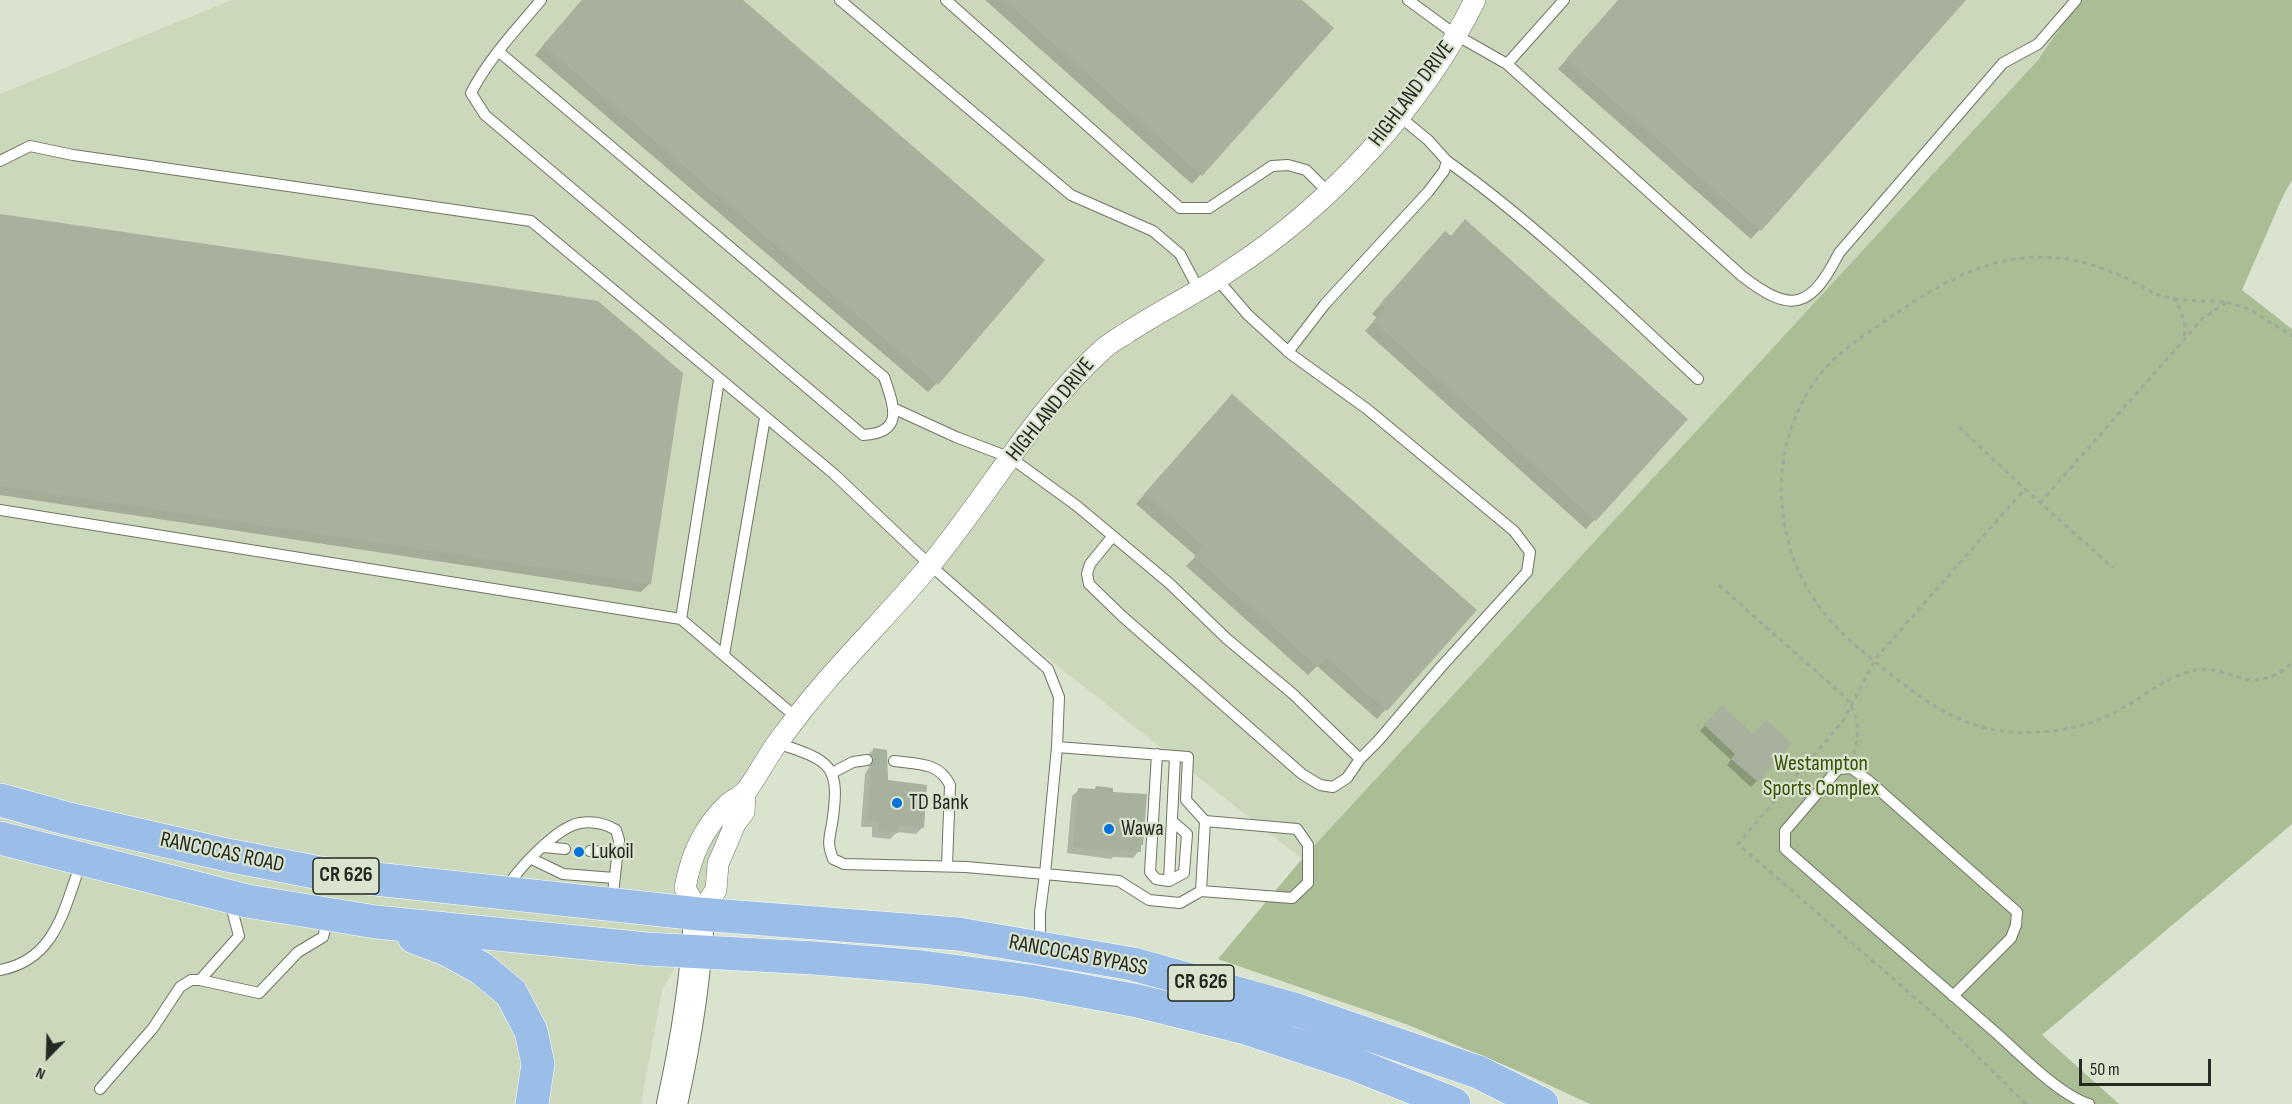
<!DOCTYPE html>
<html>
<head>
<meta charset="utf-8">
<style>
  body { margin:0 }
  #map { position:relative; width:2292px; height:1104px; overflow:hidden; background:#d9e3cd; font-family:"Sofia Sans Condensed",sans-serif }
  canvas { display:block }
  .north { position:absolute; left:18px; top:1026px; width:60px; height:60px; -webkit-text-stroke:4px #d9e3cd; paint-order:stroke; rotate:203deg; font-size:16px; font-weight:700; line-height:24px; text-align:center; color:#252921 }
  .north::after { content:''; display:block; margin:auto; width:21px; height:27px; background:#252921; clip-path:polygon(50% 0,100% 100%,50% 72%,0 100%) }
  .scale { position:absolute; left:2079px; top:1059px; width:132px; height:27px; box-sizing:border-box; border:3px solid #252921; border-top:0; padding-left:8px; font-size:18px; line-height:21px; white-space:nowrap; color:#252921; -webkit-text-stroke:4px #d9e3cd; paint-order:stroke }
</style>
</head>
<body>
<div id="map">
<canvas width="2292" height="1104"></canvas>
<div class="north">N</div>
<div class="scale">50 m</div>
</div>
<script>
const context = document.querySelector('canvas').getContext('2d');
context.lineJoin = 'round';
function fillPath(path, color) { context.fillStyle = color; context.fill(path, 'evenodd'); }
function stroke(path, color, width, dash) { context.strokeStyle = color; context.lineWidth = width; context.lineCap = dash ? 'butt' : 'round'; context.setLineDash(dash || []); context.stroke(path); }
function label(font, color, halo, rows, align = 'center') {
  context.font = font + ' "Sofia Sans Condensed",sans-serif'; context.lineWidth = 4.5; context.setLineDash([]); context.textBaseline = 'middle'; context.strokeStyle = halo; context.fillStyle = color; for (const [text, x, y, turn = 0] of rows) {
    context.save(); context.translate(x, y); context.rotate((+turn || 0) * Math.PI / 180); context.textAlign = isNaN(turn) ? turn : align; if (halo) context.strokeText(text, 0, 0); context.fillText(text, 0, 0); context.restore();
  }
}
fillPath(new Path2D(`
  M232,0H2079L2038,60L1302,859L930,565L716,841L706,875V915L662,990L641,1104H0V94Z`), '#ccd8bc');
fillPath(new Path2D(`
  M2079,0H2292V180L2283,196L2242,290L2292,329V824L2042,1035L2119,1104H1590L1523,1073L1406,1024L1218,959L1302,859L2038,60Z`), '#abbd94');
fillPath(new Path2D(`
  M582,0H741L936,384L928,392L535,55Z
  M985,0H1299L1331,29L1192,184Z
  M1619,0H1964L1751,239L1558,69Z
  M0,216L650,583L641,592L0,495Z
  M1437,242L1686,419L1586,529L1365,331L1377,318L1372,314Z
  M1223,405L1475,610L1377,719L1317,666L1308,675L1186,566L1196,556L1136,504Z
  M1722,707L1753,736L1790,743L1751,787L1727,765L1731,760L1700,731Z
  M873,750L886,751V781L923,827L916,834L897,832L890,839L872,837V827H861L865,774L869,767L867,756Z
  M1096,788L1112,793L1139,846V851L1133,858L1113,857L1111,859L1067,853L1072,796L1079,790L1093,791Z`), '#0003');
fillPath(new Path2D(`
  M582,0H743L1045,260L938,385L543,45Z
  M1004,0H1302L1334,28L1202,176Z
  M1618,0H1966L1761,231L1566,59Z
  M0,214L598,301L683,373L651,584L0,486Z
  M1465,219L1688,419L1596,521L1373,321L1385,308L1380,304L1445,231L1451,236Z
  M1232,394L1477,610L1387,711L1326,658L1318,667L1194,557L1203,546L1144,494Z
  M1722,705L1753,734L1766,720L1792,743L1758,782L1731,759L1735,754L1704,725Z
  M873,748L887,750L888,780L927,785L924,828L899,826L898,833L878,831V822L867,821L871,766L874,760Z
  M1096,786L1113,788V792L1147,794L1143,845H1141V852L1119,851V853L1073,847L1078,788L1095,789Z`), '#a8b19d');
const service = new Path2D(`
  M840,0L1071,195L1153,231L1180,254L1199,290
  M946,0L1180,208H1209L1272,166L1288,165L1306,170L1329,193
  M1408,0L1456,35L1507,64L1742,276C1792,315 1811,308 1839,253L2003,63L2038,44L2076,0
  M498,51L884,377C894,406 905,433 863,435L485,115L471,93C489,58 516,30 541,0
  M1507,64L1564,0
  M0,161L30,146L73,155L531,221L834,474L930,565L1048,669L1059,697L1057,747L1188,757L1186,800L1205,821L1201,891L1180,903L1149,900L1119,881L1045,874L1057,747
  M1447,161C1537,225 1617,304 1698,379
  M1288,352L1325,304L1428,192L1444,171L1447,161L1428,140L1399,116
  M895,409L956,437L1011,458L1077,506L1169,583L1227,639L1293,694L1360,759L1378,741L1441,667L1527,572L1530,552L1514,531L1367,409L1292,355L1248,315L1217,279
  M0,510L681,619L719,380
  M1112,537L1090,564L1087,574L1089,584L1122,616L1302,774L1320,785L1333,787L1347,778L1360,759
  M681,619L797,718
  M724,655L765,418
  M777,743C831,761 841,764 832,824C829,840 827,843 833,859L844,864L966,867L1045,874L1040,912V945
  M1157,754L1150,872L1156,879L1169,881L1184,873L1187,834L1172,821
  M894,761C917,764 939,762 950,785L947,866
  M832,773L853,762L867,760
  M544,847L565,849
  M590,851L617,853
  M532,859L563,874L614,878
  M1169,881L1175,756
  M506,890C516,870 557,827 580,823C593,821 606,824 616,830L619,840L612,902
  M1201,891L1292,898L1308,883V845L1297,829L1205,821
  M230,902L239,936L200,980L259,993L298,952L323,937L328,918
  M0,970C56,960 64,908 81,863
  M1953,996L2011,938L2016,925L2017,912L1869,781L1851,768L1838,769L1785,831V849C1855,910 1924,971 1995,1032C2019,1053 2060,1096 2089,1104
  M100,1089L153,1028L180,987L191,980H200`);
const minor = new Path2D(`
  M745,793L744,812L735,824L718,864L716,890L699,914L685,888C691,855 703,828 728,804C734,799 742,796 747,790C760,772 770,751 784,734C828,673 883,622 931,564C988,495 1034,412 1101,351C1108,344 1117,339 1125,334C1159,311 1196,294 1229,271C1328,207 1423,106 1475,0`);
const secondary = new Path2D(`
  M672,1104C686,1041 696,979 699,914`);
const primary = new Path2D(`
  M0,800L65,818L227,855L320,873L699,914L958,934L1133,964L1297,1010L1478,1072L1542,1104
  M0,838L247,901L376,922L647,949L814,958L922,967L1030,981L1138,1001L1246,1028L1354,1064L1454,1104
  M414,937L446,949L481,968L511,993L531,1031L538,1064L532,1104`);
stroke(service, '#6d7562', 12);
stroke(minor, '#6d7562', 22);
stroke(secondary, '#6d7562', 32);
stroke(primary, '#fff', 34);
stroke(new Path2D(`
  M2173,298C2182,310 2187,324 2184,339
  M2227,302L2249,309L2292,336
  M1959,427L2025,489
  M2040,503L2203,318L2227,302C2206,300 2179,302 2159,295C2148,291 2137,283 2126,278C2094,263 2059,254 2024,258C1972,263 1931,290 1889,318C1865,335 1840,350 1822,372C1767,439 1769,541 1821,609C1838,632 1862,651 1884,669C1934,709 1973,737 2041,732C2070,730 2097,723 2123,708C2143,697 2160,682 2182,674C2230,655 2244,704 2292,663
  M1719,585L1846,698C1860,717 1859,732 1854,754
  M2026,1104L1944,1023L1738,844L1843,721L1876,658L2025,489L2113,568`), '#a1a997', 3, [4.5, 4.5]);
stroke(service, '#fff', 10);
stroke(minor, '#fff', 21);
stroke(secondary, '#fff', 30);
stroke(primary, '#9bbee9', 33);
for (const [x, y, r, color] of [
  [897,803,6,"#0271d8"],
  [1109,829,6,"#0271d8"],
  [579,852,6,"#0271d8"]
]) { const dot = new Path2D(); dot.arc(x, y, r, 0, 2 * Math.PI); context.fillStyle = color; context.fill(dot); stroke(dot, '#d9e3cd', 2); }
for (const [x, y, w] of [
  [346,876,66],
  [1201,983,66]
]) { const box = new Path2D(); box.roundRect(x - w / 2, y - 18, w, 36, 4.5); context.fillStyle = '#d9e3cd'; context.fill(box); stroke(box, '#252921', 1.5); }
label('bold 21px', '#252921', null, [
  ["CR 626",346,876],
  ["CR 626",1201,983]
]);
label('22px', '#252921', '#d9e3cd', [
  ["HIGHLAND DRIVE",1412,94,-53],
  ["HIGHLAND DRIVE",1051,410,-51],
  ["RANCOCAS ROAD",222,853,12],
  ["RANCOCAS BYPASS",1078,956,11]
]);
label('22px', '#385007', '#d9e3cd', [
  ["Westampton",1821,764],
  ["Sports Complex",1821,789]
]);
label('22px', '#252921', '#d9e3cd', [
  ["TD Bank",909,803],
  ["Wawa",1121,829],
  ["Lukoil",591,852]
], 'left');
</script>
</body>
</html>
